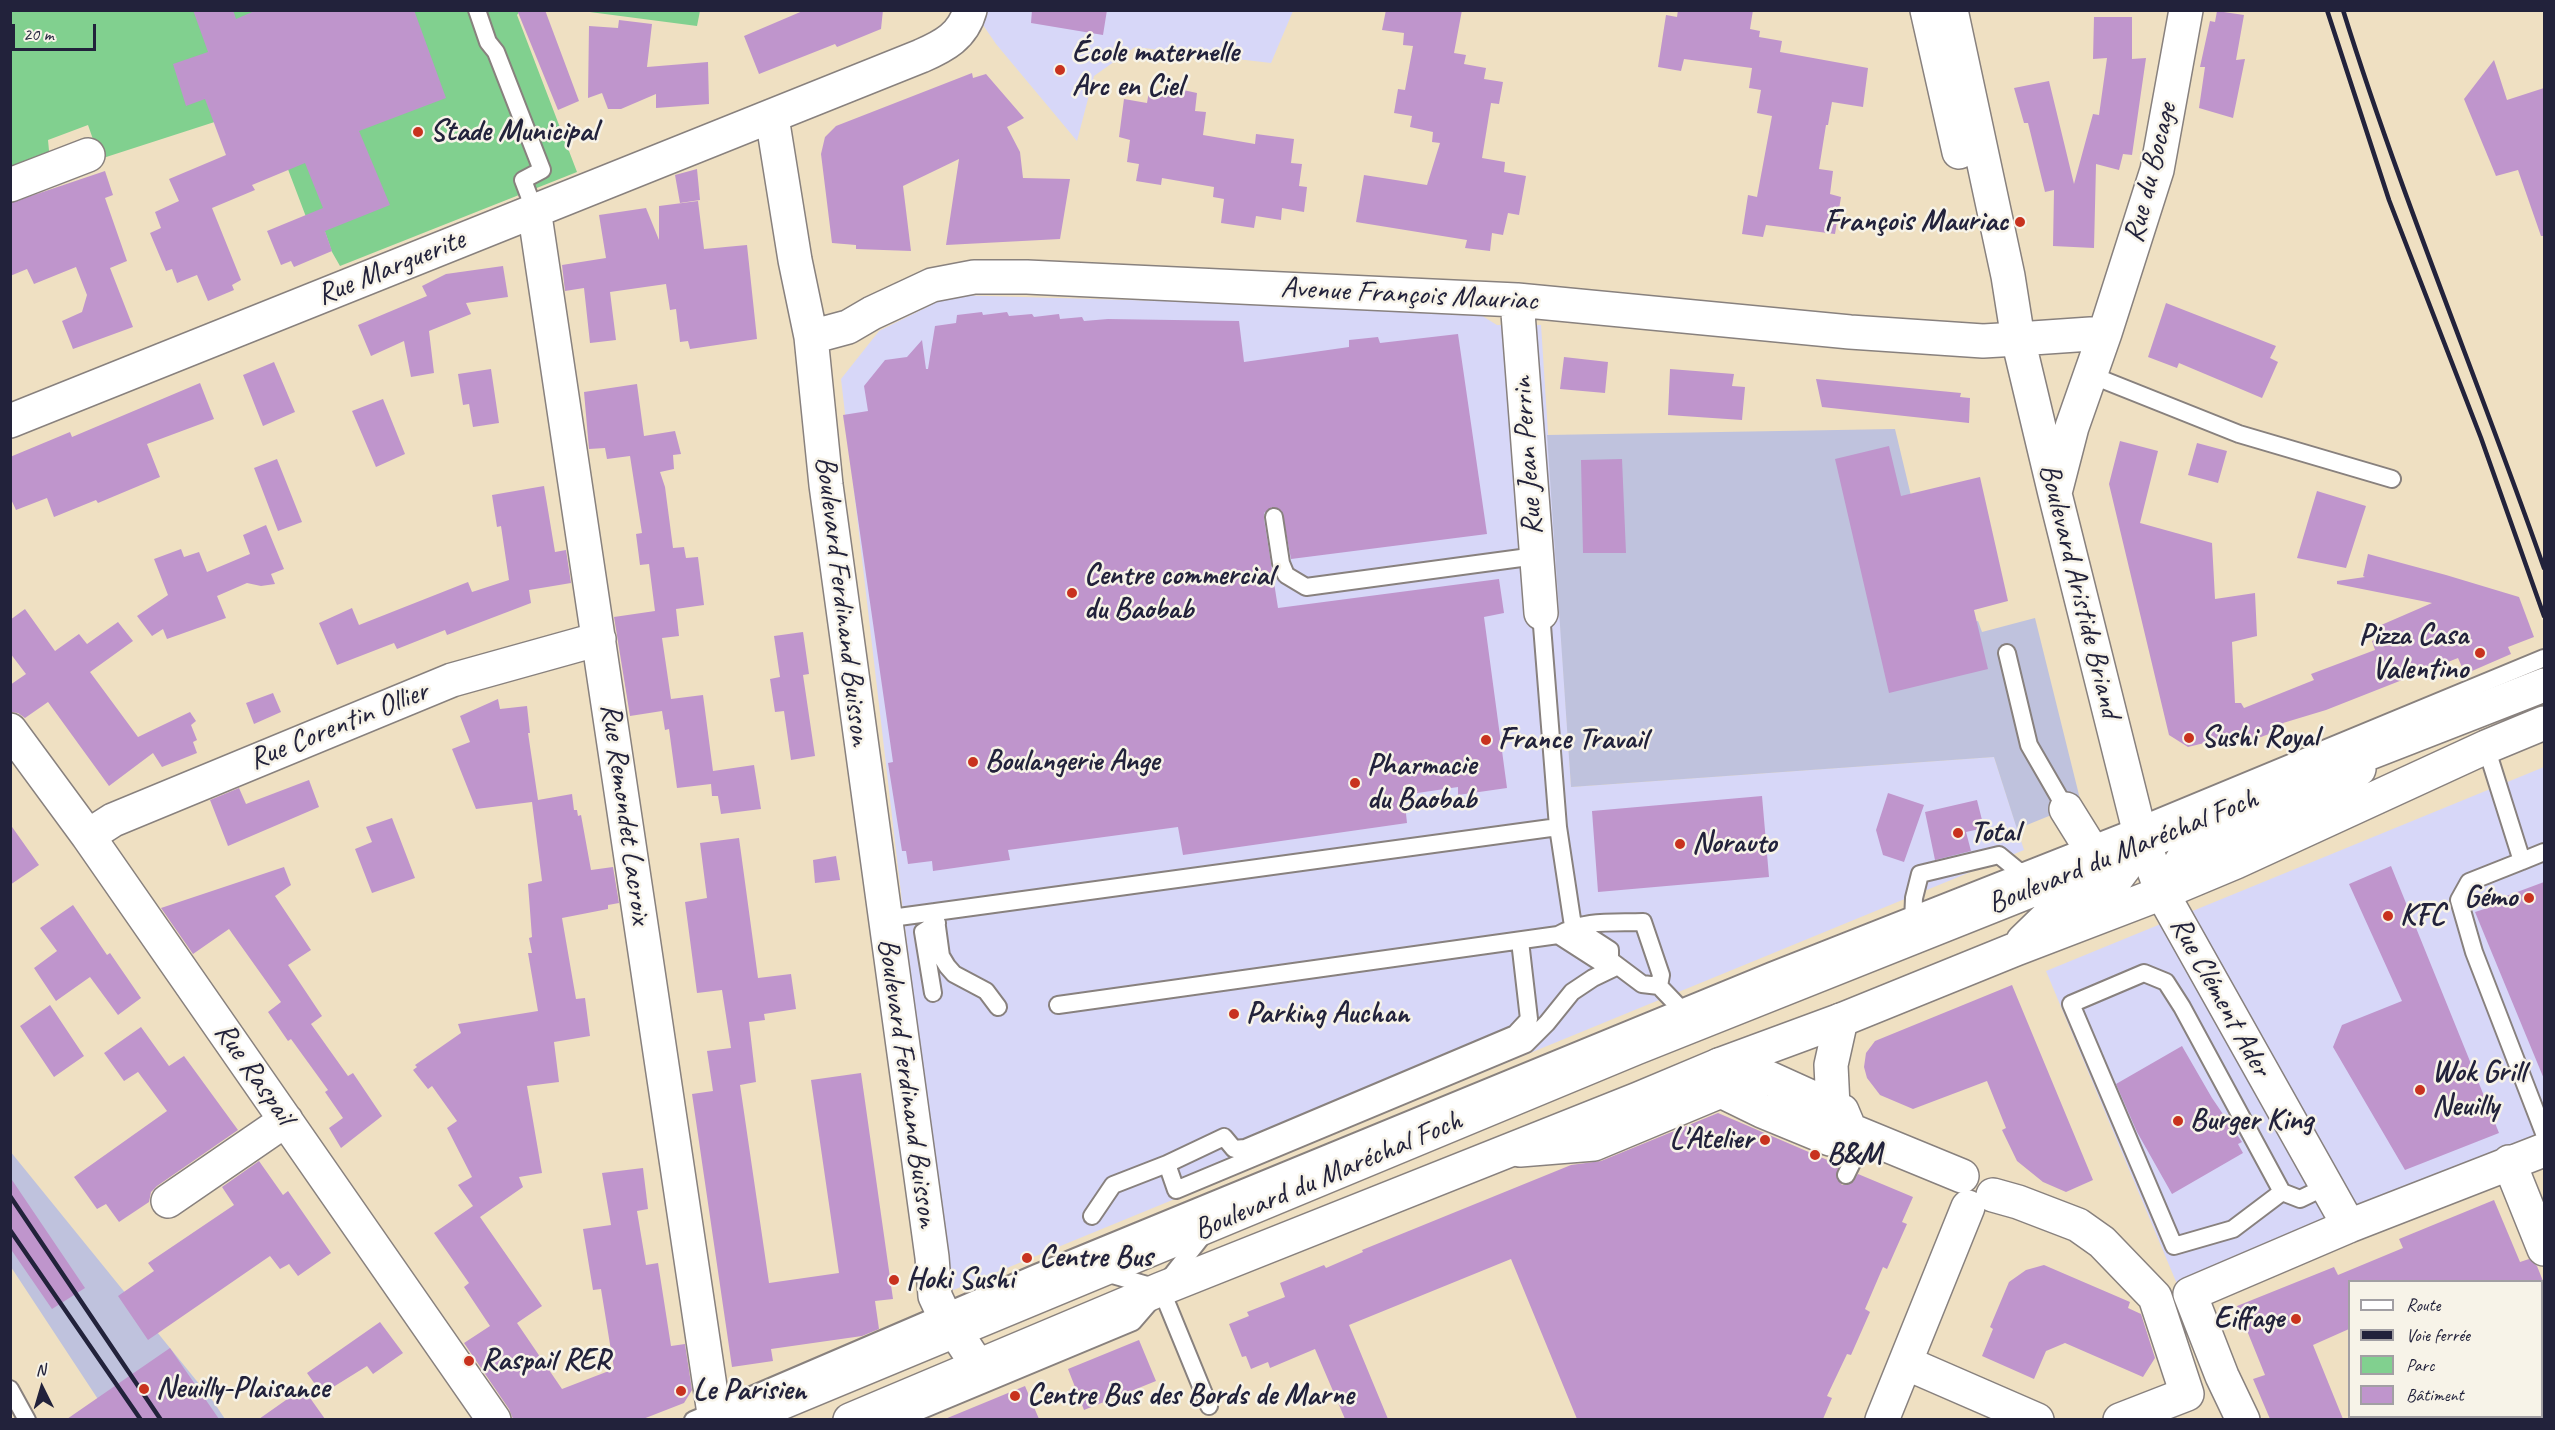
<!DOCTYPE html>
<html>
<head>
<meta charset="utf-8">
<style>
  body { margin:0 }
  #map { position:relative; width:2555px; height:1430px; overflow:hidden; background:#efe0c2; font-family:Caveat,sans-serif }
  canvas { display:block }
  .frame { position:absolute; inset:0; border:12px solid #22223b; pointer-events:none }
  .legend { position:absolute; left:2348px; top:1280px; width:195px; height:138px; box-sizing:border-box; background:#f7f3e8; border:2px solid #a29fa3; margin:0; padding:8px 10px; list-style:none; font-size:18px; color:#22223b }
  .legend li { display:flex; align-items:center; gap:12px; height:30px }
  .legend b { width:30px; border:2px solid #a29fa3 }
  .north { position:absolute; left:12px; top:1358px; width:60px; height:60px; -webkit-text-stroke:4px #f7f3e8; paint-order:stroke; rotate:355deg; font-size:16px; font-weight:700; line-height:24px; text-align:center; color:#22223b }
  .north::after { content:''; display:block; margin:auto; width:21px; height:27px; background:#22223b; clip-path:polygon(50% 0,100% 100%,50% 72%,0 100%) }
  .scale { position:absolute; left:12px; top:24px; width:84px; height:27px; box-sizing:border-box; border:3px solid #22223b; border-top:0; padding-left:8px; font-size:18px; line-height:21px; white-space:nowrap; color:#22223b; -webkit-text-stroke:4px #f7f3e8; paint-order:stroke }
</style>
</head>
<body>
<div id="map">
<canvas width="2555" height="1430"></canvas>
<div class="frame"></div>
<ul class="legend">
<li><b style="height:8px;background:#fff"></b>Route</li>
<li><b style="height:8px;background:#22223b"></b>Voie ferrée</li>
<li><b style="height:16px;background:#81d08f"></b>Parc</li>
<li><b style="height:16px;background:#bf95cc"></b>Bâtiment</li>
</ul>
<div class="north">N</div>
<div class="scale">20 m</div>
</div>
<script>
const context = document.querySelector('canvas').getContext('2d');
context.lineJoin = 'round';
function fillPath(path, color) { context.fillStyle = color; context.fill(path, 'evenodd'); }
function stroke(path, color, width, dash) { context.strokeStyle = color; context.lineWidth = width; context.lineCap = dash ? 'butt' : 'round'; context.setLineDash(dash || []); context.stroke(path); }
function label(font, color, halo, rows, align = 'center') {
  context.font = font + ' Caveat,sans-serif'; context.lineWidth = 5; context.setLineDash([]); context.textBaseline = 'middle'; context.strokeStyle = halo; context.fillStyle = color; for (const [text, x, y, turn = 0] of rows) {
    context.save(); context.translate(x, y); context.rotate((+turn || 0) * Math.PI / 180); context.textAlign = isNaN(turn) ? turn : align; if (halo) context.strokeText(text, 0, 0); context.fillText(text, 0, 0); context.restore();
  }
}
fillPath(new Path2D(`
  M987,10L1293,11L1271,63L1135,47L1094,76L1077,141L996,44L983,25Z
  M951,295L1236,303L1479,314L1497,325H1541L1571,787L1994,757L2024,850L951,1291L904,919L841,379L879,331Z
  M2544,767V1137L2177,1284L2046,971Z`), '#d7d7f8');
fillPath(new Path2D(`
  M1895,429L1943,629L1978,621L1982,632L2035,618L2081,803L2017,829L1994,757L1571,787L1547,435Z
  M10,1151L213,1401L225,1419H111L11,1267Z`), '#bfc2dd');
fillPath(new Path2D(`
  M11,10L520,11L517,15L577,172L340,266L332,252L323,226L311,230L264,106L100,159L88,125L48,140L50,161L11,176Z
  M582,11H700L697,26Z`), '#81d08f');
fillPath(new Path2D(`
  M193,10H233L236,19L257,10H414L446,98L359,131L390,205L325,231L332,251L294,267L291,261L281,265L267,231L323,208L305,163L252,185L255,190L212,208L241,280L232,285L234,290L208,301L197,275L177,283L172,269L166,271L150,233L161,228L155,212L179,201L169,179L226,155L205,99L186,106L173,64L208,52Z
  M517,10H545L579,101L558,110Z
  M805,10H883L881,29L837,47L835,44L759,74L744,36Z
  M1032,10H1107L1103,35L1031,23Z
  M1386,10H1462L1454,53L1466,55L1464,64L1486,68L1484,79L1503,82L1499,104L1491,103L1482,158L1505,162L1504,172L1526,176L1519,215L1508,213L1503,235L1492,233L1490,251L1465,248L1467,240L1356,222L1364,175L1427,185L1440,143L1432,142L1433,132L1410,127L1412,116L1394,113L1398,89L1405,90L1413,46L1403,45L1404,33L1382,30Z
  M1678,10H1753L1750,29L1760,31L1759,37L1782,41L1780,52L1868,68L1863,107L1832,102L1828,125H1826L1819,169L1833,171L1830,194L1841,197L1835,234L1766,225L1763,237L1742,234L1748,195L1757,197L1772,116L1757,113L1761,90L1749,88L1752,68L1684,59L1681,71L1658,67L1666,15L1677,17Z
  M2217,11L2244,15L2236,60L2245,59L2233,118L2199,108L2205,67H2200L2210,21L2215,22Z
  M2094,17H2132V59L2146,58L2132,155L2123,154L2119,170L2096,164L2094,248L2053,246L2054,190L2045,192L2028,123H2024L2014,88L2049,81L2074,184L2093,114L2099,115L2107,58L2093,59Z
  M619,20L652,24L647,67L708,62L709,104L656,108V94L621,109H608L602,93L588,98L589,26L618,28Z
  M2494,60L2507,100L2544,88V236H2541L2518,170L2496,176L2464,99Z
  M972,73L973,78L986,74L1024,118L1007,127L1020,152L1023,178L1070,179L1060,239L946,245L959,159L903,186L911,251L856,249V245L832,243L821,154L825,137L836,126Z
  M1174,88L1197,93L1195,111L1206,112L1203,135L1255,144L1256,134L1294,139L1291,163L1302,164L1299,186L1307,187L1304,212L1282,208L1281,220L1256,216L1254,228L1221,223L1224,199L1213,197L1214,187L1162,178L1161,185L1136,181L1139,164L1127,162L1130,140L1119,137L1124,99L1147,103L1149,91L1173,95Z
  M697,169L700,200L680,203L675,175Z
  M105,171L113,195L105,198L127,261L110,268L133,327L73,349L62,321L82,312L87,295L76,267L34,284L27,269L10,276V203Z
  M698,201L704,249L747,245L757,339L690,349L688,341L680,342L676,309L670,310L666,284L610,292L616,340L590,343L584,288L565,291L562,265L606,258L599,215L646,208L659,240V206Z
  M503,266L508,297L466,303L471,314L429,331L434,373L411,377L404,341L371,356L358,325L427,296L422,286L446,274Z
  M2166,303L2276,346L2270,358L2278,362L2262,398L2179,363L2177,368L2148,357Z
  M982,312L983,315L1007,312L1009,316L1032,314L1034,317L1059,314L1060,319L1082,317L1084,321L1108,319L1239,321L1244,362L1349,347V340L1378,337L1380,343L1458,334L1487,534L1291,559L1282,511L1272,507L1264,513V519L1278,608L1499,579L1504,613L1484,617L1507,788L1458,795V787L1404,795L1407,823L1183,855L1178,827L1008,850L1010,860L933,871L932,861L908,864L906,851H902L888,763L893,762L843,415L868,411L864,386L885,360L907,357L922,340L926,369H928L935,326L956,323L957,315Z
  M1564,357L1608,362L1605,393L1560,389Z
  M274,362L295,412L263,426L243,375Z
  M491,369L499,423L473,427L469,404L463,405L458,374Z
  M1670,369L1734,374L1732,386L1745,387L1742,420L1668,415Z
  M1816,379L1961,393L1960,397L1970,398L1969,423L1822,407Z
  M200,383L214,419L147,444L160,477L98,503L96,500L54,517L47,498L16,510L10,497V457L70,432L72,437Z
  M637,384L644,436L675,431L681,454L673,455L674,469L660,472L665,487L673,548L684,547L686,558L698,557L704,605L676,609L679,636L662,638L671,699L703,695L713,771L754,765L761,809L721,814L718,796H712L711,784L677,788L669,729L665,730L662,711L630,716L614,617L655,611L649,564L640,565L636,534L642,533L630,456L607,459L605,448L589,449L584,392Z
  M383,399L405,454L376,467L352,411Z
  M2120,441L2158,451L2140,523L2212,543L2215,599L2255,593L2257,636L2232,642L2235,703H2241L2244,708L2314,680L2311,674L2375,650L2372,641L2376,639L2372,629L2432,603L2337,584V581L2365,577L2363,576L2368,554L2446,575L2519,597L2534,637L2508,647L2511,654L2465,674L2458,658L2326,710L2283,723L2285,728L2237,746V735L2188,747L2169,735L2109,484Z
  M2197,443L2227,451L2218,483L2188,475Z
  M1889,446L1901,496L1980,477L2008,601L1974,610L1988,669L1889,693L1835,459Z
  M277,459L302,522L278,531L254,468Z
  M1622,459L1626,553H1583L1581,460Z
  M544,486L555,552L566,550L571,583L529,590L531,603L447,635L445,630L397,649L394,643L337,665L319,623L352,608L359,625L468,582L472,592L509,580L501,526L497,527L492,495Z
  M2317,491L2366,506L2346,568L2297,558Z
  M266,525L284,569L271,574L275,584L261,586L247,583L217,596L226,618L167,639L163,629L152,636L137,616L168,595L154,559L181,549L184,557L199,552L207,572L250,554L243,535Z
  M25,609L55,651L79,634L87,644L118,622L133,641L90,672L138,737L190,712L196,721L191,725L197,740L193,742L197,753L162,767L153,753L109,786L48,702L25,718L18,713L10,712V685L26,674L10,653V620Z
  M803,632L809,674L803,675L815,756L791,760L784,711L775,712L770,679L780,677L774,636Z
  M273,693L281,712L254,724L246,703Z
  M498,699L500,709L527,706L530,733H528L538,800L572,794L574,810H577L578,816L581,815L591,870L613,867L619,903L608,905V909L562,918L576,999L585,998L590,1036L554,1042L559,1082L527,1086L542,1173L519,1177L523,1187L480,1217L542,1306L517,1323L562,1389L614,1369L601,1289L593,1290L583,1229L611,1225L602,1173L643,1168L648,1209L637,1211L646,1265L658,1263L671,1346L685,1344L692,1390L684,1403L643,1419H513L509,1409L464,1343L490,1326L464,1287L469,1283L434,1233L473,1206L458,1185L472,1177L447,1128L457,1121L432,1086L428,1089L413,1070L417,1067L415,1065L461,1033L458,1024L538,1011L528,953H532L529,938L532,937L528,884L542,881L532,802L476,809L452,749L470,742L460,716Z
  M309,780L319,807L228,846L210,800L239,788L246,804Z
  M1888,793L1924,805L1904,862L1883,855L1876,830Z
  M1762,796L1769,877L1598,892L1592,811Z
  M1977,800L1984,828L1966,832L1971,851L1935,860L1925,812Z
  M392,818L415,878L372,893L355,849L372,842L366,827Z
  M10,824L39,865L10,885Z
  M739,838L758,978L791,974L796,1009L764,1014L765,1020L749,1022L756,1082L740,1085L769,1283L839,1273L811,1080L861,1073L893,1299L875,1301L879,1329L862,1336L771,1349L773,1361L732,1367L692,1094L713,1091L707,1051L731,1048L722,990L697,993L685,902L707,898L700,843Z
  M836,856L840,880L815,883L813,860Z
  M2391,866L2499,1133L2405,1170L2333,1047L2342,1025L2402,1001L2349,884Z
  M284,867L291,885L275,896L311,950L288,965L322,1016L311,1024L348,1076L353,1073L382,1116L341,1148L329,1128L343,1118L325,1092L328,1090L291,1039L288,1041L268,1012L281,1002L229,929L193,954L161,908Z
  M2544,882V1079L2475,912L2500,904L2501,898Z
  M73,905L107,955L110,953L141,998L118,1015L90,977L56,1001L34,968L57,951L40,928Z
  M2012,985L2093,1180L2066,1192L2043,1182L2017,1161L2002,1130L2006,1128L1987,1081L1913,1109L1880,1095L1867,1078L1864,1067L1866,1053L1875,1041Z
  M50,1005L84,1056L54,1077L20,1026Z
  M141,1027L169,1066L184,1056L238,1130L157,1186L151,1192L149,1202L119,1222L106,1204L97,1209L74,1177L167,1111L138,1072L124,1081L104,1053Z
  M2182,1046L2212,1098L2242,1142L2238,1144L2243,1153L2172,1194L2137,1132L2116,1084Z
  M1718,1113L1839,1165L1836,1176L1842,1185L1852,1183L1858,1174L1913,1197L1902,1222L1907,1224L1887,1269L1883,1267L1865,1309L1870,1312L1851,1355L1847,1354L1827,1396L1832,1398L1823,1419H1577L1511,1259L1349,1325L1388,1419H1345L1315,1349L1270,1368L1268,1362L1251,1369L1246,1356L1242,1357L1229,1324L1249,1316L1247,1312L1285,1297L1280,1283L1324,1265L1326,1268L1363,1252L1362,1250L1571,1165L1601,1161Z
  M259,1161L283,1195L288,1191L331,1253L298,1276L289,1264L280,1269L270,1256L148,1340L118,1296L154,1271L148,1263L234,1205L222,1187Z
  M10,1177L85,1288L52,1309L10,1248Z
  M2494,1200L2520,1262L2529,1259L2537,1266L2543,1281H2349V1329L2313,1345L2343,1419H2270L2253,1379L2265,1375L2237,1306L2334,1267L2338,1275L2403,1248L2399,1239Z
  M2044,1265L2130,1302L2128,1308L2141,1314L2155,1358L2143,1377L2065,1343L2046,1351L2034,1379L1982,1356L1993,1329L1990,1327L2009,1282L2026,1270Z
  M380,1322L403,1353L373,1374L367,1366L322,1394L307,1373Z
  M1139,1340L1156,1381L1084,1410L1068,1369Z
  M170,1348L219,1419H67L138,1370Z
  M1025,1386L1039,1419H945Z
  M303,1388L325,1419H259Z`), '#bf95cc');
const lane = new Path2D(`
  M477,10L488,42L496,52L542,170L523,180L534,209
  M2091,375L2239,434L2392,479
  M1274,517L1281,563L1286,575L1306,587L1536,556
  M1541,613L1558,827L1573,926L1610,950V960
  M2007,653L2029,745L2066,809
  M2486,747L2522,861L2544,852
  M2522,861L2469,882L2459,900L2474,952L2544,1133
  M935,912L941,956L947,966L954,974L986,991L998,1007
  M884,919L1558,827
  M1913,922L1914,898L1920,874L1999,855L2027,878
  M1558,935L1600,962L1610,960L1642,984L1659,986L1681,1009L1689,1014
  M933,993L923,932L937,923
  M1058,1005L1558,935C1585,919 1612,923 1643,922L1661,975L1659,986
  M1167,1164L1224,1137L1234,1149L1245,1148L1515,1034L1529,1019L1520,941
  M1846,1175L1865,1136
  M2282,1192L2233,1229L2174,1246L2071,1004L2144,973L2166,982L2182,1007L2282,1192L2300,1199L2327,1186
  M1092,1216L1113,1185L1167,1164L1176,1190L1526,1044L1547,1023L1572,992L1593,978L1618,966
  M1102,1272L1161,1289L1209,1406
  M1168,1280L1204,1234
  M10,1389L27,1420
  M693,1420L1036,1273L1771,971L2138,826L2544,658
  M898,1420L1133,1322L1152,1300`);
const street = new Path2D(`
  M772,117L795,260L811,337L826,485L932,1257L935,1296L943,1313L978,1366
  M10,185L88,155
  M534,209L715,1420
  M1517,300L1541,613
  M811,337L848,327L872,313L932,285L974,277H1027L1517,300L1850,332L1983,341L2018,339
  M10,421L921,56C944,46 963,36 970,10
  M10,730L88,836L494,1420
  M2066,809L2099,862
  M88,836L113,820L452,680L599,639
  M2162,893L2349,1226
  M1720,1077L1719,1065L1747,1068L1842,1111L1850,1130
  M1721,1091L1762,1111L1830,1139L1850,1130L1962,1176
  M1833,1106L1831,1065L1841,1020
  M1520,1150L1594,1144L1721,1091
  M2509,1162L2544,1249
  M1993,1195L2018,1202L2078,1225L2102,1242L2155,1297L2187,1394L2120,1420
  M168,1201L286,1120
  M1906,1363L2037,1420
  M1882,1420L1968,1207
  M2243,1420L2222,1376L2190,1294L2349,1226L2544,1150`);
const secondary = new Path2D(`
  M1927,10L1959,152
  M1951,10L2008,276L2018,339L2055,494L2138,826L2162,893
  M2018,339L2105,333L2157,170L2186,10
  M2056,489L2072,427L2105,333`);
const primary = new Path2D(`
  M2162,893L2184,857L2319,799L2359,769
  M2023,941L2057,908L2112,884L2143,843
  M740,1420L1636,1048L2040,887L2213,814L2544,685
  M850,1420L1161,1289L1638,1099L1719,1065L1841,1020L2016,949L2162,893L2236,862L2486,747L2544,723`);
stroke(lane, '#88817e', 20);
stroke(street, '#88817e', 36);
stroke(secondary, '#88817e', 36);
stroke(primary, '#88817e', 36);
stroke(lane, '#fff', 16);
stroke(street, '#fff', 33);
stroke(secondary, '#fff', 33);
stroke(primary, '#fff', 33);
stroke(new Path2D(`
  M2327,10L2389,200L2481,438L2544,616
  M2343,10C2402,199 2479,382 2544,568
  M10,1196L161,1420
  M10,1230L141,1420`), '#22223b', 4.5);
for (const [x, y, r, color] of [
  [1060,70,6,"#c8321e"],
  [418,132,6,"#c8321e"],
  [2020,222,6,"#c8321e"],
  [1072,593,6,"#c8321e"],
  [2480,653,6,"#c8321e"],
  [2189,738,6,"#c8321e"],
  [1486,740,6,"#c8321e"],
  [973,762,6,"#c8321e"],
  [1355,783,6,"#c8321e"],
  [1958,833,6,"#c8321e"],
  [1680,844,6,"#c8321e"],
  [2529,898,6,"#c8321e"],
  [2388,916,6,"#c8321e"],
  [1234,1014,6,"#c8321e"],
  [2420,1090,6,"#c8321e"],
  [2178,1121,6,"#c8321e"],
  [1765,1140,6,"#c8321e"],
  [1815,1155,6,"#c8321e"],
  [1027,1258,6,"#c8321e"],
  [894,1280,6,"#c8321e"],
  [2296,1319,6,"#c8321e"],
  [469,1361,6,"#c8321e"],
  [144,1389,6,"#c8321e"],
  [681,1391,6,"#c8321e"],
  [1015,1396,6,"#c8321e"]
]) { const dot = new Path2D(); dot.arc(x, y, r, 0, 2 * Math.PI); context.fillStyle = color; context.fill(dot); stroke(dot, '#f7f3e8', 2); }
label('bold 30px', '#22223b', '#f7f3e8', [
  ["École maternelle",1072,53],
  ["Arc en Ciel",1072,87],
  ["Stade Municipal",430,132],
  ["François Mauriac",2008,222,"right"],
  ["Centre commercial",1084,576],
  ["du Baobab",1084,610],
  ["Pizza Casa",2468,636,"right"],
  ["Valentino",2468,670,"right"],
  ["Sushi Royal",2201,738],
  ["France Travail",1498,740],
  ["Boulangerie Ange",985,762],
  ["Pharmacie",1367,766],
  ["du Baobab",1367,800],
  ["Total",1970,833],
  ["Norauto",1692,844],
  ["Gémo",2517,898,"right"],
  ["KFC",2400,916],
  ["Parking Auchan",1246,1014],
  ["Wok Grill",2432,1073],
  ["Neuilly",2432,1107],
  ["Burger King",2190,1121],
  ["L'Atelier",1753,1140,"right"],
  ["B&M",1827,1155],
  ["Centre Bus",1039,1258],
  ["Hoki Sushi",906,1280],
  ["Eiffage",2284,1319,"right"],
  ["Raspail RER",481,1361],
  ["Neuilly-Plaisance",156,1389],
  ["Le Parisien",693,1391],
  ["Centre Bus des Bords de Marne",1027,1396]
], 'left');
label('30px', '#22223b', '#f7f3e8', [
  ["Rue du Bocage",2151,173,-76],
  ["Rue Marguerite",391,268,-22],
  ["Avenue François Mauriac",1409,295,3],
  ["Rue Jean Perrin",1528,456,-94],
  ["Boulevard Aristide Briand",2079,591,76],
  ["Boulevard Ferdinand Buisson",842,601,83],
  ["Rue Corentin Ollier",339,726,-22],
  ["Rue Remondet Lacroix",625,814,82],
  ["Boulevard du Maréchal Foch",2123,852,-22],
  ["Rue Clément Ader",2220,997,61],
  ["Rue Raspail",254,1074,55],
  ["Boulevard Ferdinand Buisson",907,1083,82],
  ["Boulevard du Maréchal Foch",1328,1176,-23]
]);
</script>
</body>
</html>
